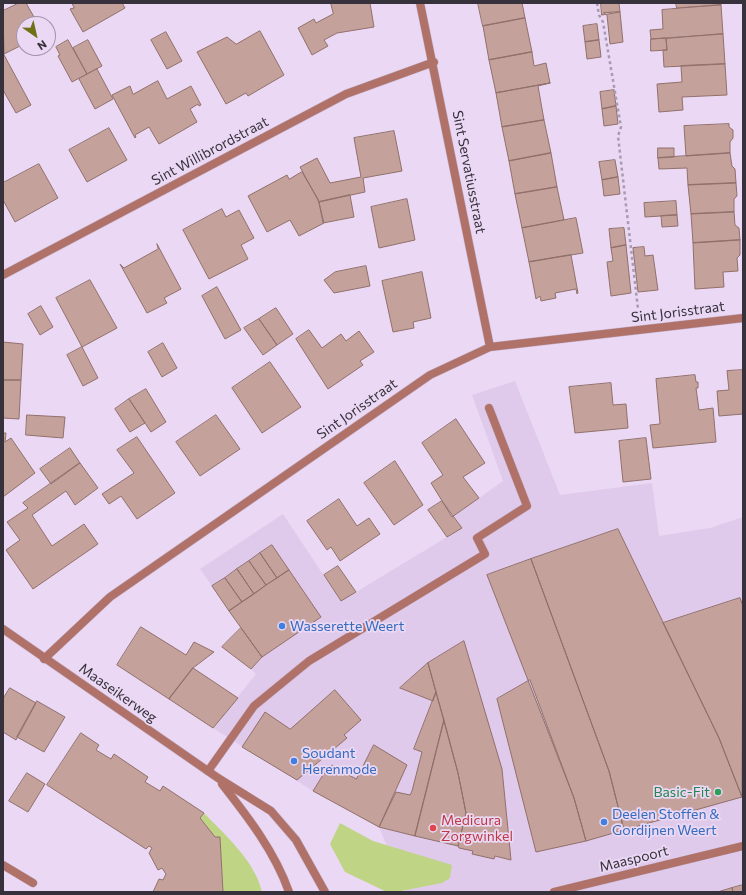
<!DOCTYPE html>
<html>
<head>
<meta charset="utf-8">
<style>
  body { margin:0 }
  #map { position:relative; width:746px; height:895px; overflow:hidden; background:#ead8f4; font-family:Commissioner,sans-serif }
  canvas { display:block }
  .frame { position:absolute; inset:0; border:4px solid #37313b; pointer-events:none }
  .north { position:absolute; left:16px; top:16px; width:40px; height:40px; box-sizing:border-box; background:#ead8f4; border:1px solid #a295aa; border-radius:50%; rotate:146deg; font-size:11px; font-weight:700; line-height:16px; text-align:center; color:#37313b }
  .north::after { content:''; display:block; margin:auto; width:14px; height:18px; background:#6e7116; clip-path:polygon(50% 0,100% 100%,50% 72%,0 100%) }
</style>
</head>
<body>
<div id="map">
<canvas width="746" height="895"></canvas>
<div class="frame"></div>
<div class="north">N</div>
</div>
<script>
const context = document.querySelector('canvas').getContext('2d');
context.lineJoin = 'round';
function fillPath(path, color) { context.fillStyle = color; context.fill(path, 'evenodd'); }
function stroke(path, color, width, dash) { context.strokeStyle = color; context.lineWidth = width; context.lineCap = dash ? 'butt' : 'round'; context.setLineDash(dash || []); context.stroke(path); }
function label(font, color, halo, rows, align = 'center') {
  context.font = font + ' Commissioner,sans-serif'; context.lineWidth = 3.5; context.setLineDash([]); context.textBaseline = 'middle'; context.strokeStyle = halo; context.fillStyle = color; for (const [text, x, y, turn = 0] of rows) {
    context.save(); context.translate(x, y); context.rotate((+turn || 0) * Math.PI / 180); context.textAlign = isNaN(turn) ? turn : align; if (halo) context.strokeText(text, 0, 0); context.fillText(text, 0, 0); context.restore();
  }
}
fillPath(new Path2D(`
  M515,381L560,495L652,483L659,536L710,528L743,517V892H406L379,827L313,791L213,728L256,674L251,669L262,657L200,569L283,514L340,600L356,592L462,528L454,516L503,481L472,395Z`), '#e0caeb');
fillPath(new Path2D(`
  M204,813C225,835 255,861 262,892H223L220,837H215L200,818Z
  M340,823L373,841L452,865L450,878L442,883L396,892H387L345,872L330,844Z`), '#bfd485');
const building = new Path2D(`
  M19,3H26L38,24H24V44L4,54L3,11Z
  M72,3H122L125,8L83,32L70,9L74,8Z
  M331,3H370L374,27L337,33L324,40L328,46L312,55L298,28L314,19L316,23L333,14Z
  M478,3H522L525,18L483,26Z
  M601,3H619L620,12L602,15Z
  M676,3H721V5L677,8Z
  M721,5L723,34L651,39L650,30L663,29L662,10Z
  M620,12L623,42L610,44L607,15L604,13Z
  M525,18L532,52L489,60L483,26Z
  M597,24L599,40L585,42L583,26Z
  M260,31L284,75L248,96L246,93L226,104L197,52L227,37L236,44Z
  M166,32L182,61L167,69L151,40Z
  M723,34L725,64L664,67L663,50H667L666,39Z
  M651,39L666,38L667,50L651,51Z
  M68,40L87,74L72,82L58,56L60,55L56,47Z
  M88,40L102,66L87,74L73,48Z
  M599,40L601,57L587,59L585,42Z
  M532,52L534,66L546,63L550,83L496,93L489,60Z
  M3,53L31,105L16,113L3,90Z
  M725,64L727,95L682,97L683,110L659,112L657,84L682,82L681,66Z
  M97,69L113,99L95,109L79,79Z
  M158,81L167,99L191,86L201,105L199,106L198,104L190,109L197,122L159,144L149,127L135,135L136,137L135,138L112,95L130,86L133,94Z
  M550,83L538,86L544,120L502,127L496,93Z
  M614,90L616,106L602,109L600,92Z
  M616,106L618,124L604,126L602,109Z
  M544,120L551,153L509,161L502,127Z
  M729,124V127L733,130V138L730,142V153L686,156L684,126Z
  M109,128L127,160L87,182L69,150Z
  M394,131L402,171L363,178L365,192L319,202L300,167L317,158L330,183L361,177L354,138Z
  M658,148H674V157L658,158Z
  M551,153L557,187L515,194L509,161Z
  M730,153L732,166L735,169L736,183L688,185L687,168L659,169L658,158Z
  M615,160L618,177L602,180L599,162Z
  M39,164L58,198L15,222L3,200V183Z
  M302,172L318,199L324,223L299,236L290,220L267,232L248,196L287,175L289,179Z
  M618,177L620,194L604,196L602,180Z
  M736,183L737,196L734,199V212L691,214L688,185Z
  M557,187L564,220L522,228L515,194Z
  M350,195L354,217L323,223L319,202Z
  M407,199L415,240L379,248L371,207Z
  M676,201L677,215L645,217L644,203Z
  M222,209L226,217L239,210L254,238L241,245L248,259L209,279L183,230Z
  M734,212L735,225L739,228L740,240L693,243L691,214Z
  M677,215L678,226L662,227L661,216Z
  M576,218L583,253L529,262L522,228Z
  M624,228L626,245L611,248L609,229Z
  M740,240V255L737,258L738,271L723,272L724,287L695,289L693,243Z
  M157,244L181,289L164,298L167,303L147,313L120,264L124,268L158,249Z
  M626,245L631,293L611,296L607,262L613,261L611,248Z
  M644,247L645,256L653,255L658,290L638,292L633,248Z
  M571,255L578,293L577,294L576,289L555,293L556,298L541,301L540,296L536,299L529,262Z
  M366,266L370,286L334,293L324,280L335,272Z
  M422,272L431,318L413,322L414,328L393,332L382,281Z
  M90,280L117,328L82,347L56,298Z
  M217,287L241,330L225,339L202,296Z
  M41,306L53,327L40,335L28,314Z
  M276,308L293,334L277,345L259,319Z
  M259,319L277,345L263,355L244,328Z
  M309,330L322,348L341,334L346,341L359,331L374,352L360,361L363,365L328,389L296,339Z
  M3,342L23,344L21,380H3Z
  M163,343L177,368L162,377L148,352Z
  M82,347L98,378L83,386L67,355Z
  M270,362L301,407L262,433L232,388Z
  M743,370V414L719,416L717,391L729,390L727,371Z
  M695,375L696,382H698V388H696L699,410L713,408L716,442L653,448L650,425L660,424L656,379Z
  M3,380H21L19,419L3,418Z
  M611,383L613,405L626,404L628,428L575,433L569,387Z
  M146,389L166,422L151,432L129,399Z
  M129,399L145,423L130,432L115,409Z
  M27,415L65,417L63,438L26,435Z
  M216,415L240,449L200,476L176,442Z
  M456,419L485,463L463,477L479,498L452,517L431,483L443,475L422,443Z
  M3,433H6L5,442L11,438L35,473L3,497Z
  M137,437L175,493L137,519L121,496L109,504L102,494L134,473L117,450Z
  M646,438L651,479L623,482L619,441Z
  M70,448L80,463L51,484L40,469Z
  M395,461L423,505L394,525L364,483Z
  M80,463L98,488L75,505L66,491L32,515L52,546L84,524L98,544L33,589L6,550L20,540L7,522L28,508L23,503Z
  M339,499L357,526L369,518L380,534L340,561L331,547L327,550L307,521Z
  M442,501L462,528L447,537L428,510Z
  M618,529L719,738L742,797L624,830L609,771L531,559Z
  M272,545L289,570L277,578L260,553Z
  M260,553L277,578L266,585L249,561Z
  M531,559L609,771L624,830L586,841L574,798L487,575Z
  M249,561L266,585L254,594L237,569Z
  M338,566L356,592L341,601L324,575Z
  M237,569L254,594L242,602L225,578Z
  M289,570L321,617L262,657L229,611Z
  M225,578L242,602L229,611L212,586Z
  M740,598L743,606L742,797L719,738L663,623Z
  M141,627L186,655L194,642L214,652L193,668L169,699L117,665Z
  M241,628L262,657L251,669L222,647Z
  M464,641L502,769L511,860L495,856L494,859L472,854L473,851L459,848L458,846L466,813L458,773L428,663Z
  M428,663L436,692L433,701L400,688Z
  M193,668L238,698L213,728L169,699Z
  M530,680L574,798L586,841L536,852L497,699Z
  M10,688L36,703L16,740L3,732V699Z
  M335,690L361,720L344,735L347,738L297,780L242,747L265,712L290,729Z
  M436,692L444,720L415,836L379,827L396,792L410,795L412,791L422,752L414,749Z
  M37,701L65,717L44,752L17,737Z
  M444,720L458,773L466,813L458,846L415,836Z
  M81,733L99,745L96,750L111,759L114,754L148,777L145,782L160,791L163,786L204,813L200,818L215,837H220L223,892H153L159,879L163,880L166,874L162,868L158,870L149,853L152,848L149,846L146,849L47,785Z
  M374,745L407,765L379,827L313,791L323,775L332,765L356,779Z
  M27,773L45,784L28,812L9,801Z
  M743,885V892H733L732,888Z
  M732,888L733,892H718Z`);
fillPath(building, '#c4a19b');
stroke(building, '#91706b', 1);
const service = new Path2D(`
  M208,771L254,706L309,661L485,554L477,538L527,506L489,408
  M3,865L33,883`);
const minor = new Path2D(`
  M420,3L490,347
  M3,275L346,94L434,62
  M44,659L110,597L430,375L490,347L743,318`);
const tertiary = new Path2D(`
  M3,629L218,778L271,811L296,840L325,892
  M222,784C248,817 275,852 289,892
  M554,892L743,846`);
stroke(service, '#c6b7cf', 9);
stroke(minor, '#c6b7cf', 9);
stroke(tertiary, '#c6b7cf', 9);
stroke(new Path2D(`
  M597,3L599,15L603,22L621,127L618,136L638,309`), '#a89bb0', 2.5, [3, 3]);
stroke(service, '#b07169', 8);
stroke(minor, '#b07169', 8);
stroke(tertiary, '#b07169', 8);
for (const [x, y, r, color] of [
  [282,626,4,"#3f7fe0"],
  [294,761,4,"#3f7fe0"],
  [718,792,4,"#2e9e5b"],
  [604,822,4,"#3f7fe0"],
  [433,828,4,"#e0444e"]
]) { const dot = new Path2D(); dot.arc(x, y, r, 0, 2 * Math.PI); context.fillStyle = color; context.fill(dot); stroke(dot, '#ead8f4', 1.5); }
label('14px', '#37313b', '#ead8f4', [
  ["Sint Willibrordstraat",210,151,-28],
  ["Sint Servatiusstraat",469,172,79],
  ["Sint Jorisstraat",678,312,-7],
  ["Sint Jorisstraat",357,409,-35],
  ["Maaseikerweg",118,693,35],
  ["Maaspoort",634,859,-14]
]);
label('14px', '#366cbe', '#ead8f4', [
  ["Wasserette Weert",290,626],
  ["Soudant",302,753],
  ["Herenmode",302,769],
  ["Deelen Stoffen &",612,814],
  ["Gordijnen Weert",612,830]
], 'left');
label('14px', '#27864d', '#ead8f4', [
  ["Basic-Fit",710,792]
], 'right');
label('14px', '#be3a42', '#ead8f4', [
  ["Medicura",441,820],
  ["Zorgwinkel",441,836]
], 'left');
</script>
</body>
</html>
